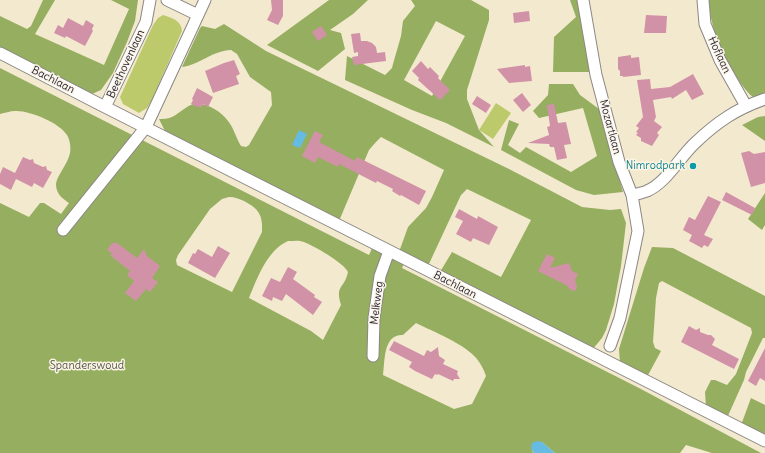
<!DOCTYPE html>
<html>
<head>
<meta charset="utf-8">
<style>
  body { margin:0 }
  canvas { display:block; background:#f3e9ce }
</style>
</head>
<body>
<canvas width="765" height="453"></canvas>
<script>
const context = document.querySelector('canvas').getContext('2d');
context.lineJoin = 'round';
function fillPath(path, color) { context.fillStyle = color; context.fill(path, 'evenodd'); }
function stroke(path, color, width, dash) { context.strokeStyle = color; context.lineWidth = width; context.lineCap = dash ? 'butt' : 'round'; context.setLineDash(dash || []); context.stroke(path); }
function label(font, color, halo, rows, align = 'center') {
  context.font = font + ' Delius,sans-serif'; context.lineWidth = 3; context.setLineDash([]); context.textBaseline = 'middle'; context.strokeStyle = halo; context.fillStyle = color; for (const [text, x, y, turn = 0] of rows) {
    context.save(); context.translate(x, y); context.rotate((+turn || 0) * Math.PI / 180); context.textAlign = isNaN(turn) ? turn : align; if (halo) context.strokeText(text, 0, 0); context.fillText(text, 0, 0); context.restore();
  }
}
fillPath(new Path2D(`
  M163,15C172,18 181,20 182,31L152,100L147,108L139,113L123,104L120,97L153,25L158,18Z
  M496,103L511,113L493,139L479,130Z`), '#bdca6c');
fillPath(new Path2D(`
  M43,0H55L35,34L104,65L129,9L111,0H138L135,21L127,42L113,73L101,90L92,94L0,49V16L27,29L31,26Z
  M329,0H368L353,14L330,30L341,33L345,49L318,71L267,45Z
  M411,0H471L489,10V20L467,90V99L479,130L494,147L446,123L412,110L345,80L347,56L385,75L392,68L393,64L401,36L403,21L415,6ZM436,21L465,36L432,96L404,80Z
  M570,0H577L590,72H553L554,37L576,17Z
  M709,0H765V96L753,97C737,85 716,41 712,22C710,15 709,7 709,0Z
  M224,24L266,51L509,169L582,207L610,210L621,209L626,223L621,266L614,304L606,330L602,338L592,350L440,272L452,252L501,277L531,220L467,189L461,195L428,266L399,252L408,227L426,208L432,197L444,170L381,137L376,142L369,150L339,221L166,133L159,119C173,120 177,113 187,107C200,98 220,110 228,121C234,128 236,138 241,146L246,147L249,145L272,105L271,92L250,77L237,54L231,50C214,50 199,65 182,67L200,28L202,26L215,29Z
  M0,68L369,255L373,246L405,261L402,268L639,388L761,453H712L686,445L680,453H555L542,442L532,451L534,453H0V203L29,217L40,203H44L61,214L69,203C62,198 56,194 56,184C57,175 68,164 70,153C71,148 70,140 67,135C60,123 29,110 15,111C10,111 5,113 0,114ZM229,197C235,197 239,199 244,201C259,209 263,215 262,232L232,292L177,265L176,260L178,255L210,209L222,199ZM288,241C294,241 299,240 304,242C314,246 343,262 348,272C344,290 335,284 341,305L323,340L311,331L249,298C257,279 267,250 288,241ZM416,323C434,332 465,344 477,359C481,364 484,370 486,376L472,404L454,409L383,375C385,361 383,334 403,335Z
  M549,84H573L580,95L599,109L623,192L594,195L576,190L501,150L509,120L519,124L508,145L520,153L526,147L571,172L597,156L583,108L539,118L533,111L548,95Z
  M765,116V141L742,125L758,117Z
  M765,193V225L762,230L748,219Z
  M652,247L673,248L765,296V338H763L746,372L744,380L727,418L706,407L705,392L711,380H715L727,385L736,374L752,333L751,328L662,281L659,283L656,298L653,342L655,348L661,351L647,377L620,364L619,349L644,268Z
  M751,398L765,405V437L741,425Z`), '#96ae60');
fillPath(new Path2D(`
  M299,130L307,134L300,148L292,145Z
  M537,441L542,442L555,453H534L531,448L532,443Z`), '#65bbe2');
fillPath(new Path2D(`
  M271,0H283V16L278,25L267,20L272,10Z
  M529,11L530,21L514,23L513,13Z
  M646,15L667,16L666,33H644Z
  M68,18L83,26L86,20L94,25L92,29L93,31L85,46L66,36L65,38L54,33L58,25L63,28Z
  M321,26L327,35L318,41L312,32Z
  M360,33L361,41H367L372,43L376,47L377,53L385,52L386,61L354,65L352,57L358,56V52L354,53L351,34Z
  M631,55V58L639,57L641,75L623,77V76H620V71L618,69V57Z
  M234,60L240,74L236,76L239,84L213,93L205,71L224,63Z
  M421,61L428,69L430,67L439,76L438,78L450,90L440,100L418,80L419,78L412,71Z
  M525,65V67L530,66L532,81L509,83L497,69Z
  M693,74L704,94L692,100L686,90L672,99L671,97L653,100L656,117L654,121L662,127L657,133L659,135L652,146L641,141V138L636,135L638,133L636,132L639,128L636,126L643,117L637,80L650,79L651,89L670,87Z
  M197,88L213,97L208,107L203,104L201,108L191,104L193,100L192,99Z
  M522,93L531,105L523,112L513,100Z
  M477,96L491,105L486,113L472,104Z
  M554,104L558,123L566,122L571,144L564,145L567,158L557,160L554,147H550L549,144L528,143L549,135L547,127L550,126L547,105Z
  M315,131L323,135L319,142L355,161L357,157L426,191L419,205L401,195L400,196L392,191L393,189L377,181L376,183L339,164L338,167L318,157L315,163L302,156Z
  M749,151L754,154L765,152V183L751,187L741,153Z
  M23,157L30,160L33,159L34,163L43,167L46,166L47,170L52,172L43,188L34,183L32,187L16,179L11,190L0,184V174L3,167L15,173Z
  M726,192L755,208L752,215L722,200Z
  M708,196L721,202L704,235L713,239L708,247L704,245L702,248L689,241L692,235L683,230L689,217L695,220Z
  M459,209L477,219L478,216L498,227L489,245L473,238L471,242L456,234L463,221L455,217Z
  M112,243H117L137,258L144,249L147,256L160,266L152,278L158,282L150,292L146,289L136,301L125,293L134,281L127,275L130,271L110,255L112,253L107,250Z
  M218,246L230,253L215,278L188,263L193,253L195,254L198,249L212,257Z
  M547,254L555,258L550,268L569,263L572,271L578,274L575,280L577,287L576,290L572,291L566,285L538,271Z
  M288,267L297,272L293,279L315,295L314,297L322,302L313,315L286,294L282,301L273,297L272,301L262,296L271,278L280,282Z
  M689,326L696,330L700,328V332L708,335H711L715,339L712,345L739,359L734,369L681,342Z
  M394,341L424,356L427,350L431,352L438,347L439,356L445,360L443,364L458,371L457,374L460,379H454L453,381L438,374L437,375L435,374L432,379L415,371L409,367L412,362L389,350Z
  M765,348V381L760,378L756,386L748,381Z`), '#d192a7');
const street = new Path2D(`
  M150,0L146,22L105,107L765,441
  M167,0L198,15
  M583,0L596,75L619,162L632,195L638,231L620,318L610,346
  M703,0L705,24L720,60L746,106
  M0,53L105,107
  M632,195C637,194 642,193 647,191C667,182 679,158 695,143C717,122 736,109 765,99
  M63,230L146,127L205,0
  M373,356L374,318L380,276L389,251`);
stroke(street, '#8a8684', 13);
stroke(street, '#fff', 11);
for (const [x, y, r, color] of [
  [693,166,4,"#0f9aa8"]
]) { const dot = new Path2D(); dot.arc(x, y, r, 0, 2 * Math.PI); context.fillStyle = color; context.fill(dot); stroke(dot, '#fcf5e5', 1.5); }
label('11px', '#22223b', '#fcf5e5', [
  ["Hoflaan",719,55,65],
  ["Beethovenlaan",126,64,-65],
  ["Bachlaan",53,80,27],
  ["Mozartlaan",610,127,75],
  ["Bachlaan",455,285,27],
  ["Melkweg",377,303,-83]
]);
label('11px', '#0d838f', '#fcf5e5', [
  ["Nimrodpark",685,166]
], 'right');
label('11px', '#50544a', '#fcf5e5', [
  ["Spanderswoud",87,366]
]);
</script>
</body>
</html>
